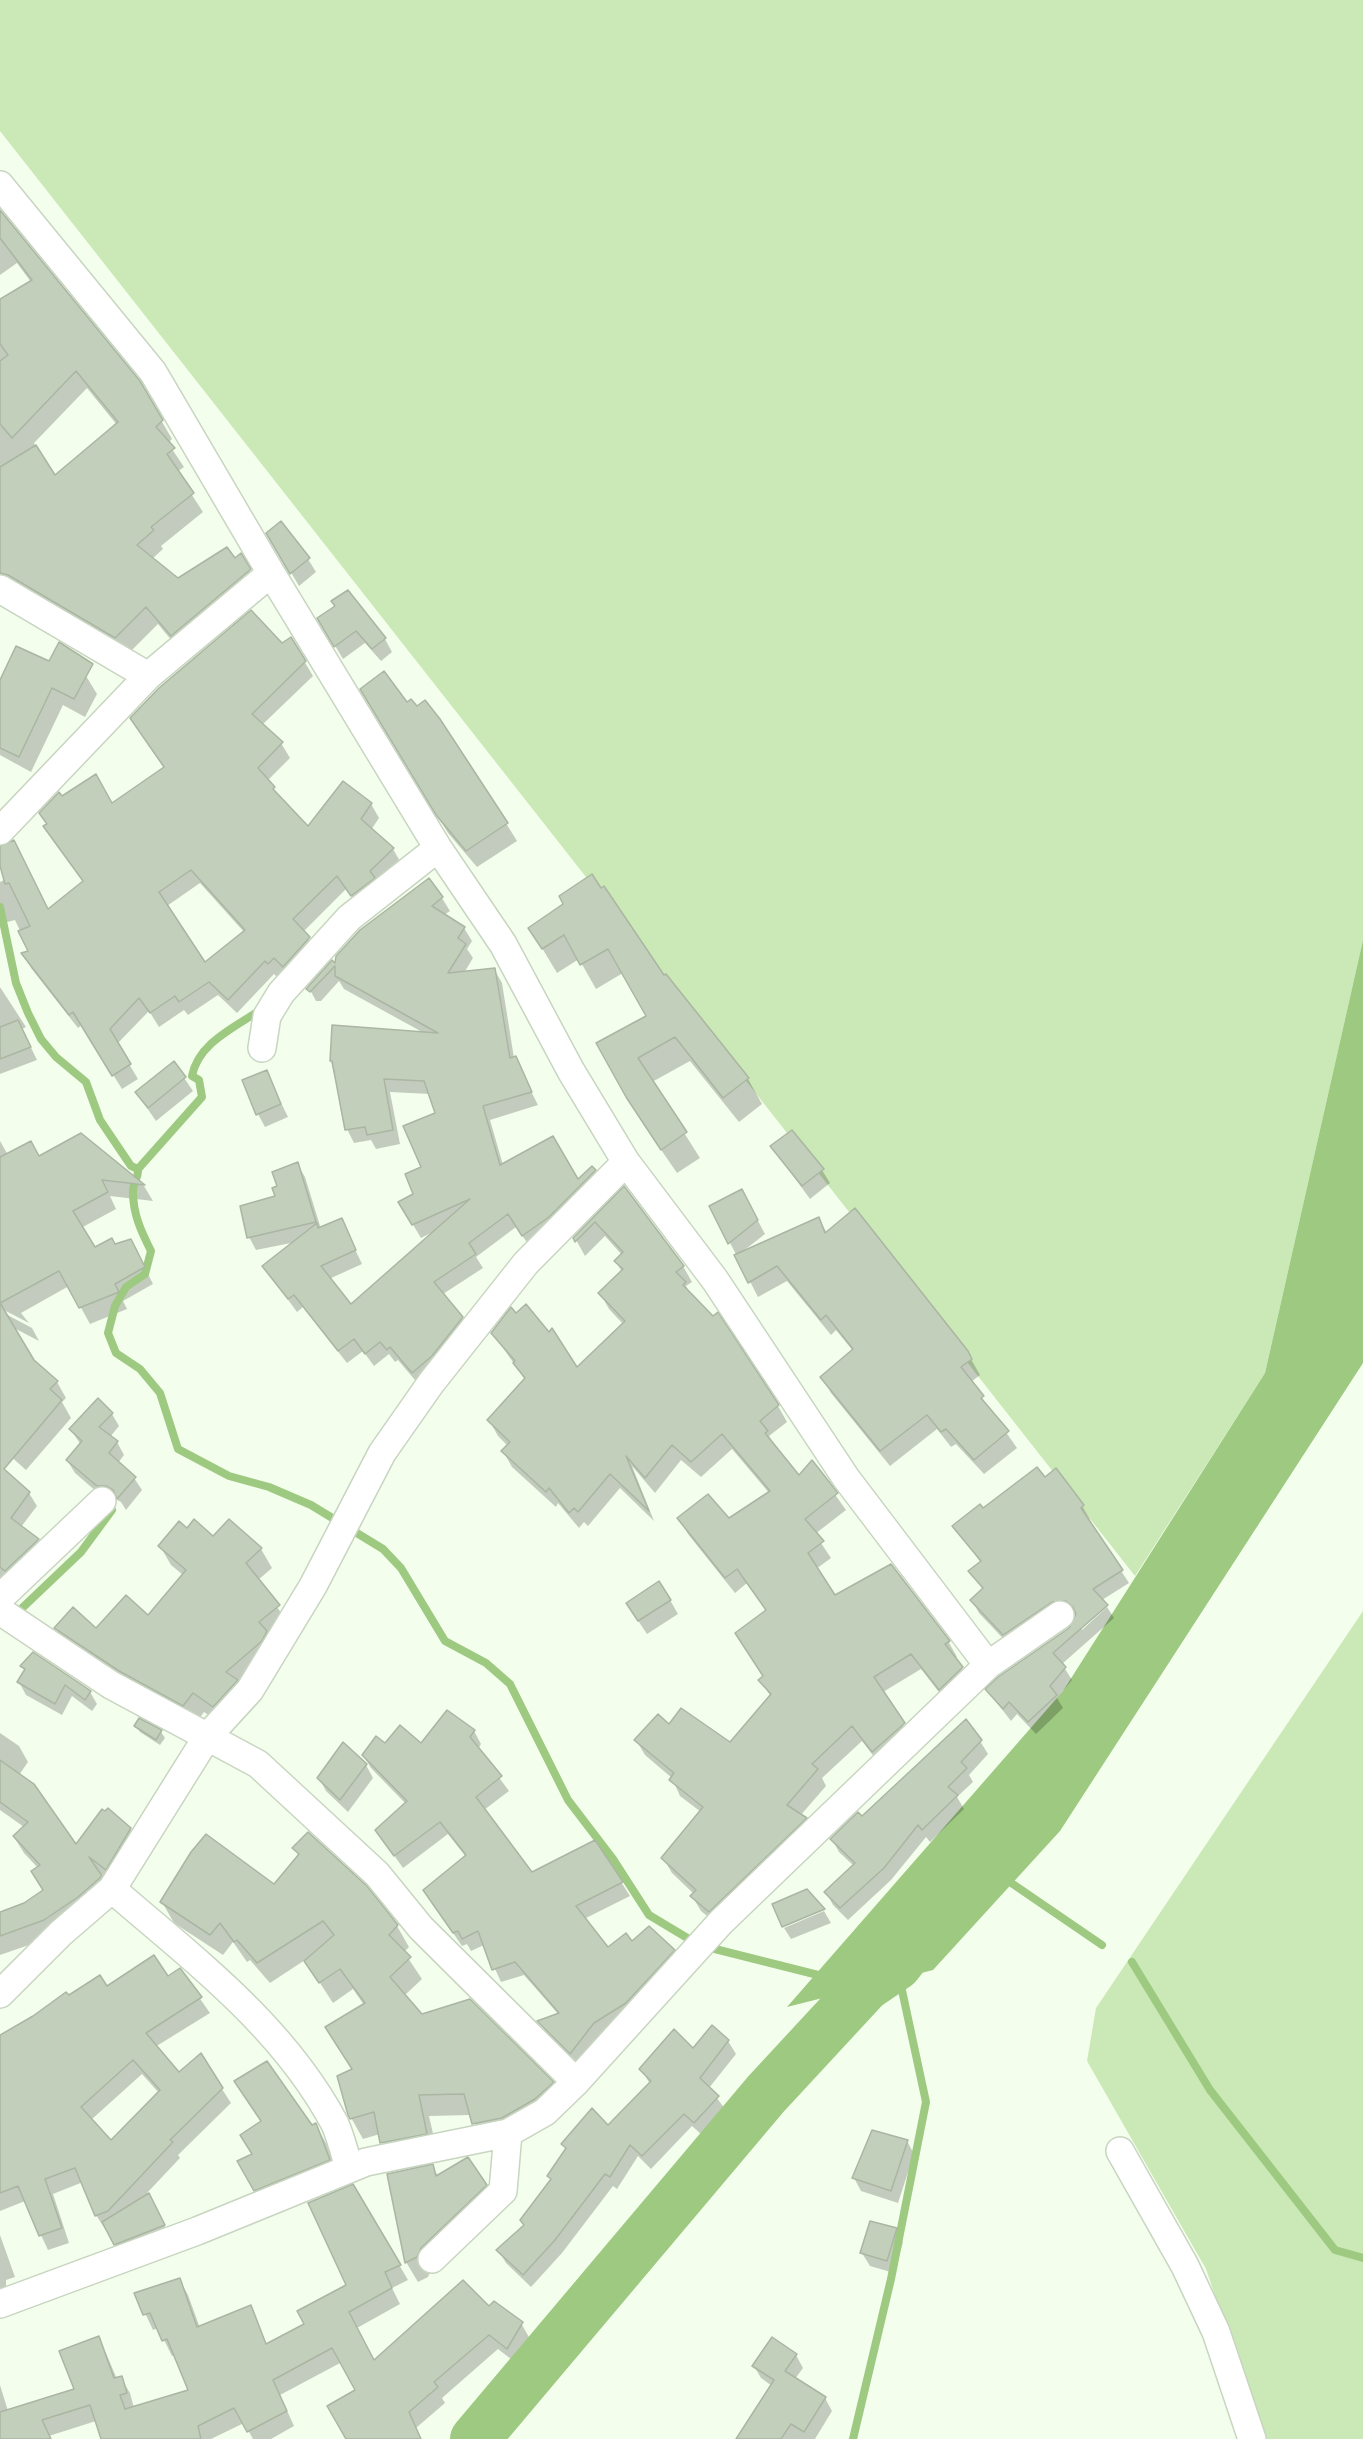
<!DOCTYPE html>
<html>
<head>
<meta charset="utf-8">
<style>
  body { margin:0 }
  canvas { display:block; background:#f4feed }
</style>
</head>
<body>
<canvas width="1363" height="2439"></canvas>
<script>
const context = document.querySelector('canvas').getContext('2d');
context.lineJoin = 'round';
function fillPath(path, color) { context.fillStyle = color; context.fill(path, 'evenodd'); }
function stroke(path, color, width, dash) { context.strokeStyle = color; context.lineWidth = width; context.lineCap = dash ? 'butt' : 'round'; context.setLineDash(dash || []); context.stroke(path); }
fillPath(new Path2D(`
  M0,0H1363V940L1265,1373L1135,1576L0,131Z
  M1363,1611V2439H1264L1206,2269L1087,2061L1096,2008Z`), '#cae9b6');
fillPath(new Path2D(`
  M1363,940V1363L1060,1831L933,1970L787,2007L1063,1691L1265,1373Z`), '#9dc980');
fillPath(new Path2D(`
  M0,210L139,382L172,439L168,443L184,467L177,472L203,512L161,546L163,549L152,559L178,580L234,560L240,555L260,588L182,653L158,624L126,656L0,583V300L31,282L17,263L0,275ZM87,388L117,425L55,477L34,443Z
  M268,533L308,559L316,572L299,586Z
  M319,619L385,639L392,652L381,661L365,643L343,659Z
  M291,639L313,676L262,725L281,743L290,758L267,781L279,798L308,828L344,783L371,804L379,818L371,830L393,849L401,863L361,909L346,889L303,932L317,952L277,977L274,974L237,1013L218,995L188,1015L184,1010L159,1027L149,1011L117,1044L138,1079L122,1089L82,1025L78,1028L31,968L23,954L30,952L15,920L0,924V882L6,879L0,860V847L48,910L84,882L45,827L61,798L111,805L165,768L131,718ZM200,883L244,932L205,964L167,906Z
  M50,663L86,676L97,694L85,717L63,705L31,772L0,755V683Z
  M424,702L462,752L517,841L477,867L448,833L372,707L407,704L416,708Z
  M442,898L450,911L444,915L464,928L472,941L467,949L473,958L464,973L494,969L502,983L514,1058L538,1105L490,1120L503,1165L578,1181L595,1171L603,1184L531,1248L516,1227L476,1257L483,1268L443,1294L470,1331L420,1386L398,1360L395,1362L389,1354L374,1366L363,1351L347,1363L303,1307L297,1312L264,1267L296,1242L256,1250L249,1237L277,1197L279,1187L297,1164L305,1177L321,1229L341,1220L362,1264L329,1279L350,1306L433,1232L421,1238L400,1203L415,1194L423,1168L437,1114L430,1094L390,1092L400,1144L376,1149L371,1140L354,1143L347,1129L331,1061L424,1033L344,989L339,981L321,1001H316L309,988L332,963L336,971Z
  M565,905L664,977L666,976L748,1079L762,1104L739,1122L690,1061L652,1082L700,1158L677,1173L642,1122L598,1044L648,1017L623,973L596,989L579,959L557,973L530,928Z
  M0,987L26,1027L22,1029L37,1060L0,1074Z
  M174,1063L193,1091L156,1121L136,1092Z
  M266,1072L288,1117L265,1127L258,1114Z
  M81,1135L144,1186L153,1201L110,1196L116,1209L81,1228L95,1249L115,1246L140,1258L153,1284L123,1301L127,1309L90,1324L69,1286L21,1313L29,1323L0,1308V1141L8,1155L39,1158Z
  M772,1147L822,1170L830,1183L810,1199Z
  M624,1188L683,1266L692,1282L686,1286L692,1297L778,1406L787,1422L769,1436L776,1447L799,1477L812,1462L846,1510L815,1534L831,1558L816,1569L835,1597L948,1641L957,1657L955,1659L971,1684L949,1705L921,1669L883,1692L912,1740L882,1767L862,1741L822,1778L826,1786L800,1816L806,1819L814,1834L719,1926L701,1911L692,1896L694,1894L672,1873L663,1858L701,1812L680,1796L672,1778L645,1755L636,1740L670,1726L730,1744L771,1697L760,1680L764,1677L767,1611L747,1583L735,1593L688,1534L679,1519L729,1520L770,1494L732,1449L701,1477L681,1460L655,1493L632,1466L654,1521L620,1488L588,1526L584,1522L579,1528L558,1503L556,1507L512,1467L503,1451L508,1446L498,1436L489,1420L525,1380L493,1333L577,1369L623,1324L609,1309L600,1293L622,1272L616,1262L622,1255L605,1236L585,1256L575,1238Z
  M749,1204L765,1234L742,1252L819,1219L827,1233L967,1352L980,1375L971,1382L1017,1448L984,1474L956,1444L951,1447L937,1429L890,1466L831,1393L822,1377L853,1351L836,1330L831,1335L787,1281L758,1297L711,1206Z
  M0,1311L32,1328L39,1341L12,1327L33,1361L57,1382L66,1398L62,1402L71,1418L26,1470L0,1447Z
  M112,1414L119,1426L110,1437L117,1442L124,1455L118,1463L134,1478L142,1490L126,1510L121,1502L114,1498L105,1499L75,1473L67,1460L81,1445L71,1430Z
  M0,1467L29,1493L37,1506L21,1527L38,1540L45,1554L0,1592Z
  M1045,1479L1082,1506L1090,1519L1088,1520L1129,1583L1102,1600L1082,1626V1630L1107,1607L1114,1618L1062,1664L1072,1680L1057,1698L1063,1708L1036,1734L1017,1714L1011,1721L987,1690L1071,1629L1077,1615L1059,1614L1011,1647L979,1613L972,1600L983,1590L970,1571L981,1563L954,1526Z
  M229,1521L261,1549L272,1568L258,1580L289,1624L224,1726L204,1712L195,1724L67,1647L56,1628L96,1631L148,1617L183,1575L171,1565L160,1546L187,1530L213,1538Z
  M670,1600L678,1614L647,1634L635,1616Z
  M22,1666L90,1692L97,1704L92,1711L72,1696L62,1715L26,1695L19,1682L25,1671Z
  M140,1720L161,1732L165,1738L160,1745L140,1732L136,1726Z
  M474,1731L481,1744L478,1749L509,1791L484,1810L532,1874L602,1852L630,1896L584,1919L608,1949L632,1943L673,1951L681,1964L579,2067L547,2035L540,2022L559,2015L524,1975L501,1982L484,1945L471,1951L467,1944L462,1946L433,1904L466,1857L448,1834L403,1868L377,1831L406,1804L371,1768L363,1755L385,1745H421Z
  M0,1733L19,1746L28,1762L19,1775L76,1846L130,1829L140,1846L115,1885L97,1871L110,1893L52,1937L0,1955V1914L25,1904L45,1891L38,1868L24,1853L14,1837L24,1827L0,1810Z
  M980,1741L988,1754L969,1775L973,1782L957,1797L964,1809L930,1842L926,1837L891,1880L848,1920L833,1905L826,1892L854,1866L839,1852L832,1839Z
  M366,1765L373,1778L348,1812L326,1791L319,1778Z
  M294,1848L397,1926L409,1947L404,1952L422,1979L404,1996L422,2015L552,2083L564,2104L485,2145L471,2115L429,2116L438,2155L394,2163L380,2134L363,2139L349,2114L353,2070L364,2005L353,1989L333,2003L305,1960L270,1983L250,1960L247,1962L233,1942L223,1955L174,1923L162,1902L275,1886L299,1856Z
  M824,1911L831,1923L791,1939L784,1928Z
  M180,1970L210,2013L155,2047L179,2074L222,2089L231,2103L178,2155L180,2158L147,2193L171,2238L123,2257L96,2215L83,2182L53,2194L69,2243L48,2250L25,2201L0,2211V2036L107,1988L168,1978ZM142,2074L159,2093L111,2142L91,2120Z
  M728,2041L736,2054L709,2088L726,2110L702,2135L692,2126L651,2169L638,2156L617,2189L613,2186L562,2253L531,2287L506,2263L498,2250L525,2225L552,2181L549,2176L567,2150L563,2144L608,2127L650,2084L641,2069Z
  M262,2122L316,2125L327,2145L336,2172L262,2202L240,2162L253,2155Z
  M907,2141L914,2154L898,2203L861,2191L854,2178Z
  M432,2166L438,2176L485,2186L497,2206L432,2268L428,2277L418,2282L406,2262L388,2175Z
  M353,2186L408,2280L392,2288L400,2304L357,2328L374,2362L490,2309L521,2323L530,2339L516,2363L498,2349L442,2398L445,2403L416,2428L421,2439H348L358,2391L342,2362L280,2395L294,2426L271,2439H253L244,2423L211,2439H103L96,2421L49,2436L51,2439H0V2385L8,2411L75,2390L99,2337L117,2379L121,2378L130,2393L134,2408L190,2391L175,2355L172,2356L158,2328L153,2330L136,2294L179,2279L188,2295L200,2328L250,2307L267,2345L306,2325L348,2286Z
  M896,2229L903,2242L894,2273L870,2266L862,2253Z
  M0,2235L15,2277L6,2280V2303L0,2306Z
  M796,2355L803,2368L795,2379L825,2398L832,2411L815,2439H738L772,2386L761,2378L754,2366Z`), '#0003');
stroke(new Path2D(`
  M0,907L16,983L28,1013L41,1039L56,1057L86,1082L100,1120L131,1166L138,1169C139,1179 132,1183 133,1192C133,1214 141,1231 151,1251L145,1274L126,1287L115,1306L108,1333L116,1353L140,1369L160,1393L178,1449L229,1476L269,1487L311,1505L383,1549L401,1568L445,1641L486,1663L510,1684L568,1800L613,1859L649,1915L699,1945L826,1977
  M138,1169L202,1097L199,1080L192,1076C198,1044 232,1029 257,1012
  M19,1611L81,1552L112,1510
  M1004,1878L1102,1945
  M1132,1962L1210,2090L1335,2250L1363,2258
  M853,2439L891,2279L926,2102L897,1967`), '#9dc980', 8);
stroke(new Path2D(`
  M475,2439L766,2094L866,1986L897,1965L914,1943`), '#9dc980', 50);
const building = new Path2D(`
  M0,210L140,381L163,420L156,427L175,448L167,454L194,493L151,527L154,530L137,545L178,578L227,547L235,558L241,553L251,569L171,636L146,607L115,638L8,575L0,573V467L36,445L55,475L118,422L76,371L12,438L0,424V361L8,355L0,344V299L32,280L0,238Z
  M281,521L310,558L290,574L266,533Z
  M348,590L386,638L372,649L356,631L334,647L317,618L335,606L331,601Z
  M251,610L282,643L291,637L306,661L252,714L283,742L258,768L275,787L273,789L308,826L343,781L372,803L361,819L394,848L370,871L375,878L351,896L337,876L293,919L310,937L283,967L274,958L268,964L265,961L228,1000L209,982L179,1002L175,996L150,1013L139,998L110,1029L131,1064L112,1076L73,1012L69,1015L21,953L28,951L18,931L30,926L9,883L5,884L0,866V846L14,840L48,909L83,881L43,826L47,824L39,813L59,792L62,796L96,774L112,803L164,767L130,718L159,688ZM191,870L245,930L205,962L159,892Z
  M59,642L93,664L74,699L52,688L19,757L0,748V680L16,646L49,661Z
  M384,671L407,702L411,699L417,706L425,700L440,719L508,823L466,851L436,815L360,689Z
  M592,874L601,888L604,886L664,975L666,974L749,1078L723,1098L675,1037L638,1058L687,1132L661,1150L626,1097L596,1043L646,1016L608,949L580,965L564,935L542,949L528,928L563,904L559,896Z
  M429,878L443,897L432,906L465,927L458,938L466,944L448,973L495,968L510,1058L516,1056L532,1092L483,1106L500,1165L553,1136L578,1179L592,1166L596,1170L549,1217L522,1236L508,1214L469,1243L476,1254L434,1282L463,1317L432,1356L412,1373L390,1347L387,1350L380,1342L365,1354L354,1339L338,1351L294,1295L288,1299L262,1266L317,1223L318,1228L342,1218L356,1250L321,1266L351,1304L470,1199L412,1225L398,1202L413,1194L405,1174L421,1167L403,1126L435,1113L424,1081L384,1079L393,1130L367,1135L365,1127L345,1130L332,1061H330L332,1025L438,1033L335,976V966L310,992L306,989L332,960L335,963L336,956L360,930Z
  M18,1020L31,1047L0,1059V1027Z
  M174,1061L186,1077L148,1108L135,1092Z
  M267,1070L281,1104L256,1115L242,1080Z
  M792,1130L824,1169L802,1186L770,1146Z
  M81,1133L145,1185L102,1180L108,1192L73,1211L95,1247L112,1238L115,1244L131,1239L145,1267L115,1284L119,1292L79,1308L59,1271L0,1303L34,1360L58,1381L50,1389L62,1400L4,1469L30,1492L11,1518L39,1539L5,1571L0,1567V1157L31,1141L39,1156Z
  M298,1162L316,1222L247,1238L240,1206L275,1196L272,1188L277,1186L272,1172Z
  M624,1186L684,1266L676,1272L686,1282L683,1285L713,1316L718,1312L779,1405L760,1421L768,1431L765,1433L799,1475L812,1460L838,1493L805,1519L824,1541L808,1553L835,1595L891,1564L950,1641L945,1644L963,1667L939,1690L911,1654L874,1677L905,1723L872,1752L852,1726L812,1764L818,1769L787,1805L807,1818L709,1912L690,1896L696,1890L661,1858L703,1807L669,1780L674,1773L634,1740L658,1714L669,1724L681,1708L730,1742L771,1694L758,1680L763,1676L735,1633L766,1610L737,1569L725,1578L677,1518L708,1494L729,1518L770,1491L722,1434L691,1462L672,1445L645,1478L626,1456L649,1511L610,1474L578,1512L574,1508L569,1513L549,1488L546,1492L501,1451L510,1442L487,1420L525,1378L513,1363L515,1361L491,1333L511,1307L516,1313L526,1304L549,1332L552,1328L577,1367L625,1321L598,1293L623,1269L614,1261L623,1252L595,1222L575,1242L573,1238Z
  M742,1189L758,1220L728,1244L709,1206Z
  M855,1208L968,1351L972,1359L961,1367L984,1396L981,1398L1009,1431L974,1460L946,1429L941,1432L927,1415L880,1451L820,1377L853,1349L826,1315L821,1320L777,1266L748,1283L734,1255L819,1217L825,1233Z
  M98,1398L113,1413L99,1427L118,1441L109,1453L136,1477L117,1499L113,1490L106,1486H97L66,1460L82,1441L69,1429Z
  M1037,1467L1045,1477L1056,1468L1084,1505L1081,1508L1123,1570L1093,1589L1108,1605L1053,1653L1066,1667L1050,1686L1057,1695L1028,1722L1009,1702L1003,1709L985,1689L998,1677L1069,1628L1076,1614L1073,1607L1066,1601L1052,1602L1003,1635L970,1600L983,1588L968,1571L981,1561L952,1526L980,1504L983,1508Z
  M194,1519L213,1536L229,1519L262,1548L246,1563L280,1605L259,1622L267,1631L262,1641L226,1672L238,1680L213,1707L193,1693L183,1706L119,1671L54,1628L73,1607L96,1628L126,1595L148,1615L186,1570L158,1546L179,1521L187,1528Z
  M659,1581L671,1600L638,1621L626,1603Z
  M33,1652L91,1691L85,1700L65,1685L55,1704L17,1682L25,1669L20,1666Z
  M447,1710L475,1730L470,1737L502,1776L476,1797L532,1872L595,1840L623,1882L576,1906L608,1947L626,1933L632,1941L649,1926L675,1950L626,2003L594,2023L570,2054L537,2021L559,2013L515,1962L492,1970L478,1931L462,1939L458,1931L453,1933L423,1890L466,1855L440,1822L394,1856L375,1830L407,1801L362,1755L376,1736L385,1743L400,1725L421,1743Z
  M139,1718L162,1730L156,1740L134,1726Z
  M966,1719L982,1740L961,1762L967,1768L948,1787L958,1795L922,1830L918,1825L884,1868L840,1908L824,1892L855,1863L830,1839L858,1812L862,1816Z
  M343,1742L367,1764L340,1800L317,1778Z
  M0,1760L34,1784L76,1844L102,1809L105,1811L108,1808L131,1828L106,1870L89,1857L102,1876L78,1897L44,1920L0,1936V1912L24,1903L43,1890L31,1871L40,1865L13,1836L28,1822L0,1802Z
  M308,1832L367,1886L398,1925L389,1935L411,1957L390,1977L422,2014L470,1999L554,2082L535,2099L502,2118L472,2124L464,2094L419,2095L427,2134L380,2143L374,2112L350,2119L348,2115L337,2076L352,2069L325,2027L365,2003L340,1969L319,1983L304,1961L334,1935L323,1921L257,1963L237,1940L234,1942L220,1923L210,1935L160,1902L191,1852L206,1834L274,1884L299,1854L292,1848Z
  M807,1889L825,1909L782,1927L772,1904Z
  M154,1955L168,1976L180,1968L202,1997L146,2033L179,2072L201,2053L223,2088L170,2140L173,2142L108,2211L95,2216L75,2168L45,2179L62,2228L39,2236L18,2186L0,2193V2035L33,2016L66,1992L69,1995L100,1975L107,1986ZM133,2060L160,2090L111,2140L81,2107Z
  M712,2025L729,2040L700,2078L719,2096L694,2123L684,2114L642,2156L630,2145L610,2177L605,2174L555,2240L523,2275L496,2250L524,2225L520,2220L551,2179L547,2176L566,2148L561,2144L592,2108L608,2125L651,2081L639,2069L674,2029L693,2048Z
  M267,2061L312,2125L316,2123L330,2160L254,2191L237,2161L252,2154L240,2135L261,2121L234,2081Z
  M872,2130L908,2140L891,2191L852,2178Z
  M468,2157L487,2185L421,2248L417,2257L405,2263L387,2174L433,2164L436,2176Z
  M353,2184L401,2265L385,2272L392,2288L349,2312L374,2360L463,2280L489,2306L494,2301L523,2322L507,2349L489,2335L434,2382L438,2387L409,2412L421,2439H346L327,2406L355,2390L332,2348L273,2380L287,2411L247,2432L234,2408L198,2426L201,2439H101L90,2405L42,2420L51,2439H0V2412L74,2389L59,2351L99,2336L114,2378L122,2376L127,2393L120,2395L125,2409L188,2390L167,2339L162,2341L150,2313L143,2315L134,2293L180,2278L197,2327L251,2305L266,2344L304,2324L297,2311L346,2285L308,2203Z
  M149,2193L165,2225L114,2245L102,2222Z
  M870,2221L897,2228L887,2261L860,2253Z
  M772,2337L797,2354L785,2371L826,2397L804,2432L791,2424L781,2439H736L774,2380L752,2366Z`);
fillPath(building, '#c2cfbb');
stroke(building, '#aab6a2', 1.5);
const minor = new Path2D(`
  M0,185L153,372L271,573L438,848L503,944L571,1071L626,1162L715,1280L846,1478L988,1665
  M0,589L148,676
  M0,831L148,676L271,573
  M262,1048L267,1016L281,993L349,918L438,848
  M0,1598L102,1501
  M0,1611L111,1685L258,1764L377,1874L421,1928L576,2082
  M112,1889C194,1960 283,2026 335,2124C341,2138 345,2154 349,2168
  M0,1994L61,1933L112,1889L207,1737L250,1690L313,1586L382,1453L431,1383L526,1263L626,1162
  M1120,2151L1185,2266L1216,2332L1252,2439
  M432,2259L503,2191L508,2133L545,2112L576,2082L721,1922L988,1665L1060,1615
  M0,2304L197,2231L366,2162L508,2133`);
stroke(minor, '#c8d5c0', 30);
stroke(minor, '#fff', 27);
</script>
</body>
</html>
